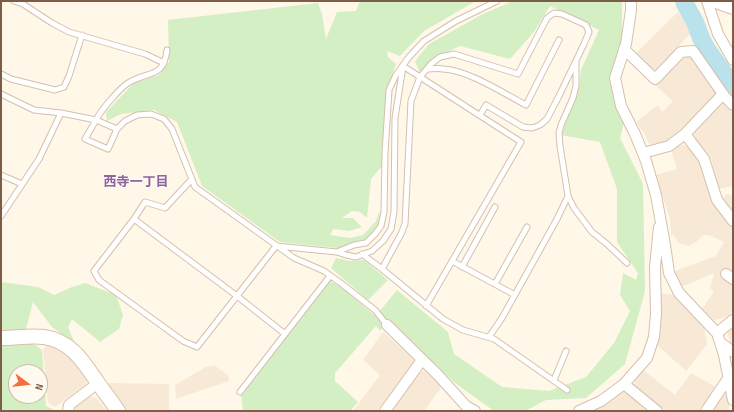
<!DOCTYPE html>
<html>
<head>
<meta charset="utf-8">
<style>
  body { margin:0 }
  #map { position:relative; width:734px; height:412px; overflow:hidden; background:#fff7e8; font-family:"Sofia Sans Condensed",sans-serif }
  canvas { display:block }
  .frame { position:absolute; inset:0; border:2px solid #7d5c48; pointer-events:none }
  .north { position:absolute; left:8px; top:364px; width:40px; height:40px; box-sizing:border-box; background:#fffaf0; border:1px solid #cbbbad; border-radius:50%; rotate:105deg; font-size:11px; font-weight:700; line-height:16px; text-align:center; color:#7d5c48 }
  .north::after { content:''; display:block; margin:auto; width:14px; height:18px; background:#f66e40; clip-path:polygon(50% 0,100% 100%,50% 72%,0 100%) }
</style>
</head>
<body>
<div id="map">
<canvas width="734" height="412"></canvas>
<div class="frame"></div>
<div class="north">N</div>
</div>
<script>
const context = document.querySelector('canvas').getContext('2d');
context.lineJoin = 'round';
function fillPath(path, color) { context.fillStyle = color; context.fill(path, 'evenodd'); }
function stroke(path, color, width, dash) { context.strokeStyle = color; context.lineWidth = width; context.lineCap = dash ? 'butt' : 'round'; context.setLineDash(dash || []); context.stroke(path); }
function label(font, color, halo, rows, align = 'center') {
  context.font = font + ' "Sofia Sans Condensed","Noto Sans JP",sans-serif'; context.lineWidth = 3; context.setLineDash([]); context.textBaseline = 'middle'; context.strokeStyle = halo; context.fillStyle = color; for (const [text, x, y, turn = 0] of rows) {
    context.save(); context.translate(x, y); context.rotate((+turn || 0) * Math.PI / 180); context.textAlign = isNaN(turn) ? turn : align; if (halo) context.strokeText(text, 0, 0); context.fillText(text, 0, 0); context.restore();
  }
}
fillPath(new Path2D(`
  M678,12L689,26L691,33L657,69H651L635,54Z
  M692,56L715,87L716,100L682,132L668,140L653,145L649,144L644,133L636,122L658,105L662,112L673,101L655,85L681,57Z
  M722,103L733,113V131L731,133L733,135V186L719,189L710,156L697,141L694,133Z
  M680,144L690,148L700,160L712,199L729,224L733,226V274L726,269L722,276L733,284V310L728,317L714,320L702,309L714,292L710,288L714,273L679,288L672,272L716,256L724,242L709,235H703L696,242L688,246L678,243L674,235L671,236L670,218L655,175L677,169L670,147Z
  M726,194L733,196V214L722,200Z
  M660,293L674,295L691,310L704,327L707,344L686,371L657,345Z
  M733,325V345L730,342L727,331Z
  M383,332L416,361L377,411H353L380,375L363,360Z
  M50,344L60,346L75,358L87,376L86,384L55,407L48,403L43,349Z
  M214,365L228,375L229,381L176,399L175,385L206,367Z
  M643,370L675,395L691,373L716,387L699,411H666L634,385L636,379Z
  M425,371L442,386L424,411H390L417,373Z
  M103,383L169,384V411H124Z
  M624,391L649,411H588L613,398Z
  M724,394L729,397V411H711Z
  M88,396L96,398L107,411H72V408Z`), '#f7e9d5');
fillPath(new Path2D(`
  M360,1H476L424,31L400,56L387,51L388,57L396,64L387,90L384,136L382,166L371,179L367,218L360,212L352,211L342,218H353L362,227L349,231L334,229L332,231L330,235L350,238L363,235L376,221L379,212L380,214L377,228L363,245L337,248L280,242L202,186L177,122L154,110L121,114L107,121L106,112L134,83L159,75L169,62L168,20L318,3L322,14L326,39L337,12L356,11Z
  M513,1H622V41L609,81L625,119L620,138L643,184L645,291L625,364L586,398L546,400L525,411H494L455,383L379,312L397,290L448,332L454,354L502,387L549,391L586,377L614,343L630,311L620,295L623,273L636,280L638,273L617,242V189L600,142L561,135L579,89L581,70L599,30L550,6L534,32L510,59L460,46L434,58L420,73L415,61L429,44L483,14Z
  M336,258L350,261L364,260L388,280L368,300L331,268Z
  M330,281L341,287L380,320L382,328L380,331L376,326L335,373V381L358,402L350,411H243L241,394Z
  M1,282L38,287L54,295L72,287L85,283L116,295L123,315L119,329L100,342L72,319L68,327L75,344L52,327L33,302L25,333L1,331Z
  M33,343L42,350L46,406L56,411H2L1,410V344ZM16,372H40V396H16Z`), '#d4efc3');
stroke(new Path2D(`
  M684,1L685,4L695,22L701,38L706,48L733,86`), '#b9e2ec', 18);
const lane = new Path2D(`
  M14,1L23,4L52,23L69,32L145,54L164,63
  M167,50C163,80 148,70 128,83C119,89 101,110 96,120L117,129L125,121L137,115L151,114L164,119L172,129L195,187L294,258L324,271L342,284L375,310L387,325
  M576,62V86L573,98L561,125L559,133L560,146L568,196L574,208L592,232L607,244L627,263
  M403,66L521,142L426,306
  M427,69C432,69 438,68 443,69C468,70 503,93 526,105L559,40
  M1,74L11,79L55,90L64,87L69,76L82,35
  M1,94L34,110L61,113
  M1,175L22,184
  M192,179L165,208L145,202L134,219L94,271L99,280L183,341L197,347L276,246L337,252L346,255L356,257L372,251L383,241L391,229L394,212L395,118L403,66
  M1,216L39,159L61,113L96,120L85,139L108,149L117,129
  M134,219L237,296L285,334
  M337,252L354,245L366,243L375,234L381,226L384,212L385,153L389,90L396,75L409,57L424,41L456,21L497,1
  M362,254L382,269L443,319L463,330L494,339L567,390
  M452,261L515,295
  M462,267L495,207
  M382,269L401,234L405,224L411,101L420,77L431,64L440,57L454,54L518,74L547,18L554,13L562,14L586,25L589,32L584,44L559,96L547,119L540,125L532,128L523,127L486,105L480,115
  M495,284L527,227
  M489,337L502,318L557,219L568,196
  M554,380L566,351
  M240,392L330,276`);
const street = new Path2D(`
  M631,1V10L626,44L615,78L621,106L635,134L646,161L656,195L665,245L669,273L679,293L717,333L724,355L733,400
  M707,1L718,34L733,60
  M624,49L655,79L681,52L693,51L725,97L733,105
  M685,134L704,159L717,200L733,221
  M643,153L669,146L685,134L723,94
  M726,274L733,279
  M387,325L438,375L466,406L475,411
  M717,333L733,320
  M721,343L733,352
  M624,384L657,411
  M68,411L69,405L98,383
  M385,411L422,360
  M579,411L601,401L624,384L647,358L654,337L656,314L655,267L659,227
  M706,411L729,377`);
const secondary = new Path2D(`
  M716,1L733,7
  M1,338C15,338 30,335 44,337C72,341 84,363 98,383C105,393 112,402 118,411`);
stroke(lane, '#d5c0ae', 7);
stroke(street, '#d5c0ae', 12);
stroke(secondary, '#d9c1aa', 16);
stroke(lane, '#fff', 5);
stroke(street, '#fff', 10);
stroke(secondary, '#fff', 14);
label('bold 13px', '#8e63a0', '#fffaf0', [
  ["西寺一丁目",136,183]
]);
</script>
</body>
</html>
